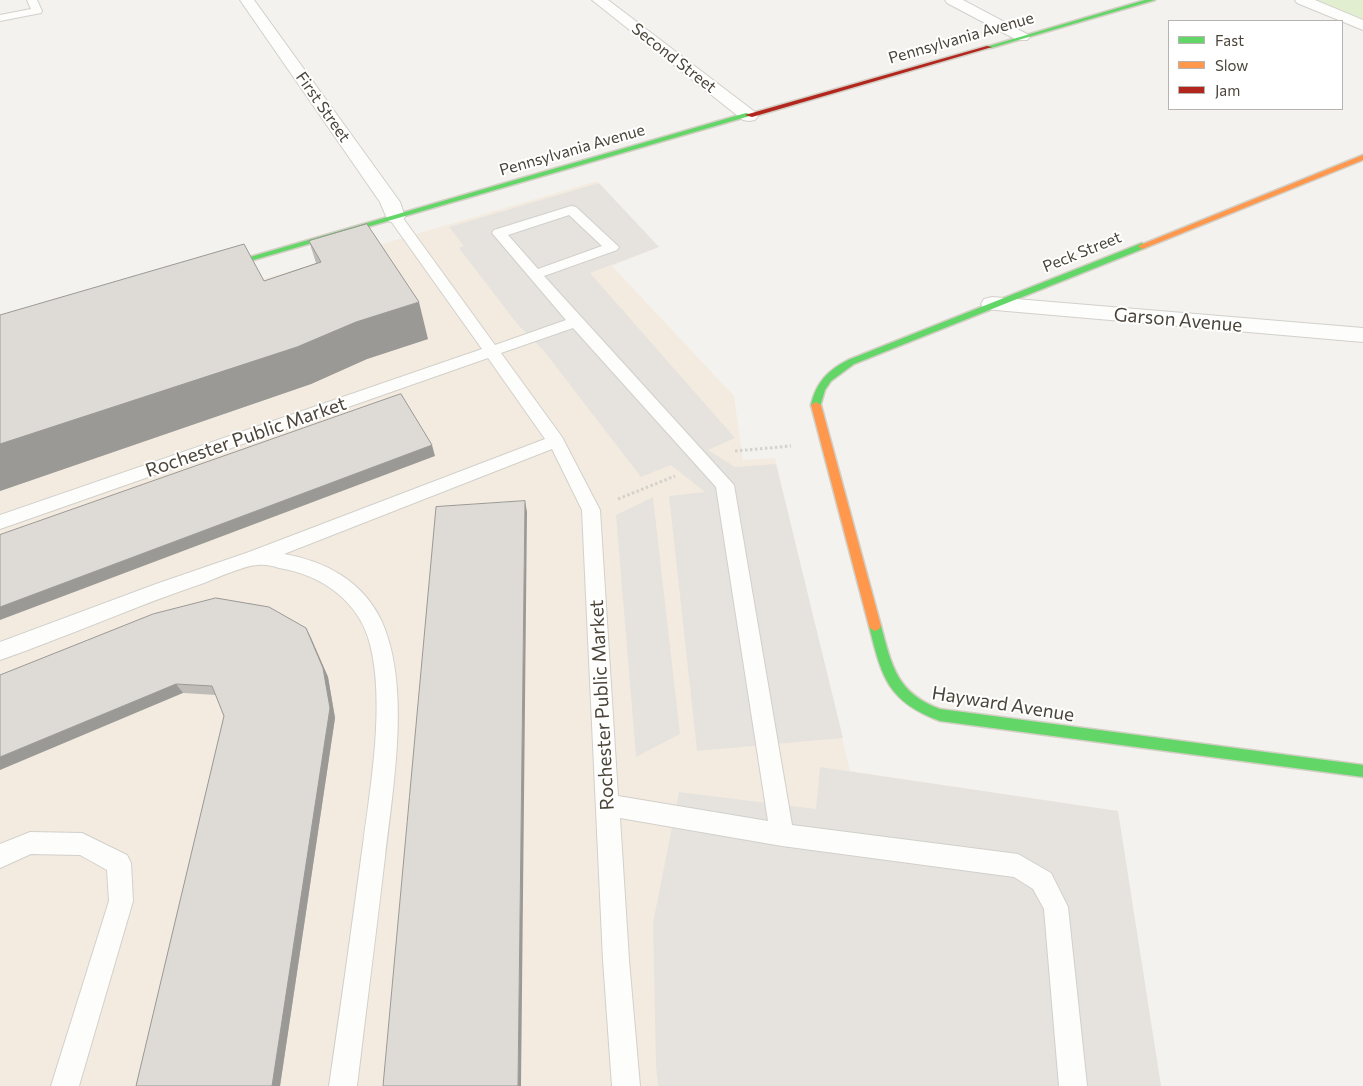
<!DOCTYPE html>
<html>
<head>
<meta charset="utf-8">
<style>
  body { margin:0 }
  #map { position:relative; width:1363px; height:1086px; overflow:hidden; background:#f4f2ee; font-family:Commissioner,sans-serif }
  canvas { display:block }
  .legend { position:absolute; left:1168px; top:20px; width:175px; height:90px; box-sizing:border-box; background:#fff; border:1px solid #b7b4b0; margin:0; padding:6px 9px; list-style:none; font-size:15px; color:#4b4439 }
  .legend li { display:flex; align-items:center; gap:10px; height:25px }
  .legend b { width:25px; border:1px solid #b7b4b0 }
</style>
</head>
<body>
<div id="map">
<canvas width="1363" height="1086"></canvas>
<ul class="legend">
<li><b style="height:6px;background:#63d668"></b>Fast</li>
<li><b style="height:6px;background:#ff974d"></b>Slow</li>
<li><b style="height:6px;background:#b3261e"></b>Jam</li>
</ul>
</div>
<script>
const context = document.querySelector('canvas').getContext('2d');
context.lineJoin = 'round';
function fillPath(path, color) { context.fillStyle = color; context.fill(path, 'evenodd'); }
function stroke(path, color, width, dash) { context.strokeStyle = color; context.lineWidth = width; context.lineCap = dash ? 'butt' : 'round'; context.setLineDash(dash || []); context.stroke(path); }
function label(font, color, halo, rows, align = 'center') {
  context.font = font + ' Commissioner,sans-serif'; context.lineWidth = 4; context.setLineDash([]); context.textBaseline = 'middle'; context.strokeStyle = halo; context.fillStyle = color; for (const [text, x, y, turn = 0] of rows) {
    context.save(); context.translate(x, y); context.rotate((+turn || 0) * Math.PI / 180); context.textAlign = isNaN(turn) ? turn : align; if (halo) context.strokeText(text, 0, 0); context.fillText(text, 0, 0); context.restore();
  }
}
fillPath(new Path2D(`
  M597,181L659,247L612,266L734,396L743,460L775,458L850,771L1118,811L1161,1086H0V356Z`), '#f3ebdf');
fillPath(new Path2D(`
  M1316,0H1363V19Z`), '#e1eecf');
fillPath(new Path2D(`
  M599,183L659,247L590,273L735,438L708,450L735,467L776,464L843,738L697,751L669,496L705,492L671,465L641,477L544,351L518,325L459,248L464,246L449,227Z
  M653,497L680,734L636,757L616,515Z
  M820,767L1118,811L1161,1086H658L656,1066L653,923L679,792L816,809Z`), '#e6e3df');
const lane = new Path2D(`
  M27,0H37L42,11L41,13L0,21V15L31,9Z
  M571,206L576,207L619,247L617,250L544,276L734,485L792,825L1018,854L1051,873L1068,907L1087,1086H1059L1044,909L1033,889L1014,877L782,846L620,818L629,960L640,1086H612L603,960L582,510L552,449L284,554C326,561 364,582 382,622C411,688 393,787 385,857C376,934 366,1010 357,1086H329C341,1005 352,925 363,844C371,784 385,703 370,644C359,601 322,575 279,568C273,566 265,564 258,565C245,565 217,578 204,583C135,606 69,636 0,660V642L156,584L249,552L545,439L488,358L0,529V515L482,349L388,217L390,214H400L495,345L566,320L492,233L494,230ZM569,215L602,246L538,269L508,235ZM573,328L716,487L768,821L618,796L600,510L562,437L501,353Z
  M30,832L82,833L127,855L131,863L133,901L79,1086H51L109,901L107,870L80,855L31,854L0,868V844Z`);
const street = new Path2D(`
  M240,0H254L400,202L405,217L402,221L395,223L388,221L380,202Z
  M592,0H608L755,112L758,116L755,120L749,121L743,120Z
  M945,0H963L1027,34L1030,37L1027,40H1017L947,3Z
  M1295,0H1315L1363,20V30L1297,3Z
  M992,297L1363,328V342L984,309L981,304L984,299Z`);
const fast = new Path2D(`
  M1145,0H1155L991,48L986,47Z
  M746,113L753,115L219,270H213L212,268Z
  M1142,243L1146,246L1145,248L854,364L831,381L825,390L820,407H812L811,405C816,383 828,370 848,360Z
  M875,621L879,623L881,626C892,667 897,693 940,709L1363,765V777L940,721C887,701 882,677 869,626L871,623Z`);
const slow = new Path2D(`
  M1363,155V160L1145,248L1142,249L1138,246Z
  M816,402L821,405L881,626L879,629L875,631L871,629L869,626L811,405Z`);
const jam = new Path2D(`
  M987,46L992,47L752,117L745,115Z`);
stroke(lane, '#d2d0cb', 2);
stroke(street, '#d2d0cb', 2);
stroke(fast, '#d3cfc5', 3);
stroke(slow, '#d3cfc5', 3);
stroke(jam, '#d3cfc5', 3);
stroke(new Path2D(`
  M735,451L791,446
  M618,499L675,476`), '#d3d2cc', 3, [2.5, 2.5]);
fillPath(lane, '#fdfdfc');
fillPath(street, '#fdfdfc');
fillPath(fast, '#63d668');
fillPath(slow, '#ff974d');
fillPath(jam, '#b3261e');
fillPath(new Path2D(`
  M309,241L428,339L367,359L311,384L0,491V315L264,281L316,263Z
  M306,628L311,638L328,677L335,718L280,1086H136L224,716L216,695L183,693L0,675Z`), '#bfbcb8');
fillPath(new Path2D(`
  M419,302L428,339L367,359L311,384L0,491V444L356,322Z
  M432,445L435,456L0,620V607Z
  M525,501L527,512L521,1086H518Z
  M306,628L311,638L328,677L335,718L280,1086H272Z
  M176,684L183,693L0,770V757Z`), '#9b9996');
const building = new Path2D(`
  M367,224L419,302L356,322L297,347L0,444V315L244,244L264,281L321,262L309,241Z
  M401,394L432,445L0,607V535Z
  M525,501L518,1086H383L436,507Z
  M216,598L269,607L306,628L323,668L330,708L272,1086H136L224,716L212,686L176,684L0,757V675L153,614Z`);
fillPath(building, '#dedbd6');
stroke(building, '#9b9996', 1);
label('16px', '#4b4439', '#fff', [
  ["Pennsylvania Avenue",961,38,-16],
  ["Second Street",674,58,38],
  ["First Street",323,107,55],
  ["Pennsylvania Avenue",572,150,-16],
  ["Peck Street",1082,252,-22]
]);
label('19px', '#4b4439', '#fff', [
  ["Garson Avenue",1178,320,5],
  ["Rochester Public Market",246,437,-19],
  ["Hayward Avenue",1003,704,9],
  ["Rochester Public Market",602,705,-93]
]);
</script>
</body>
</html>
